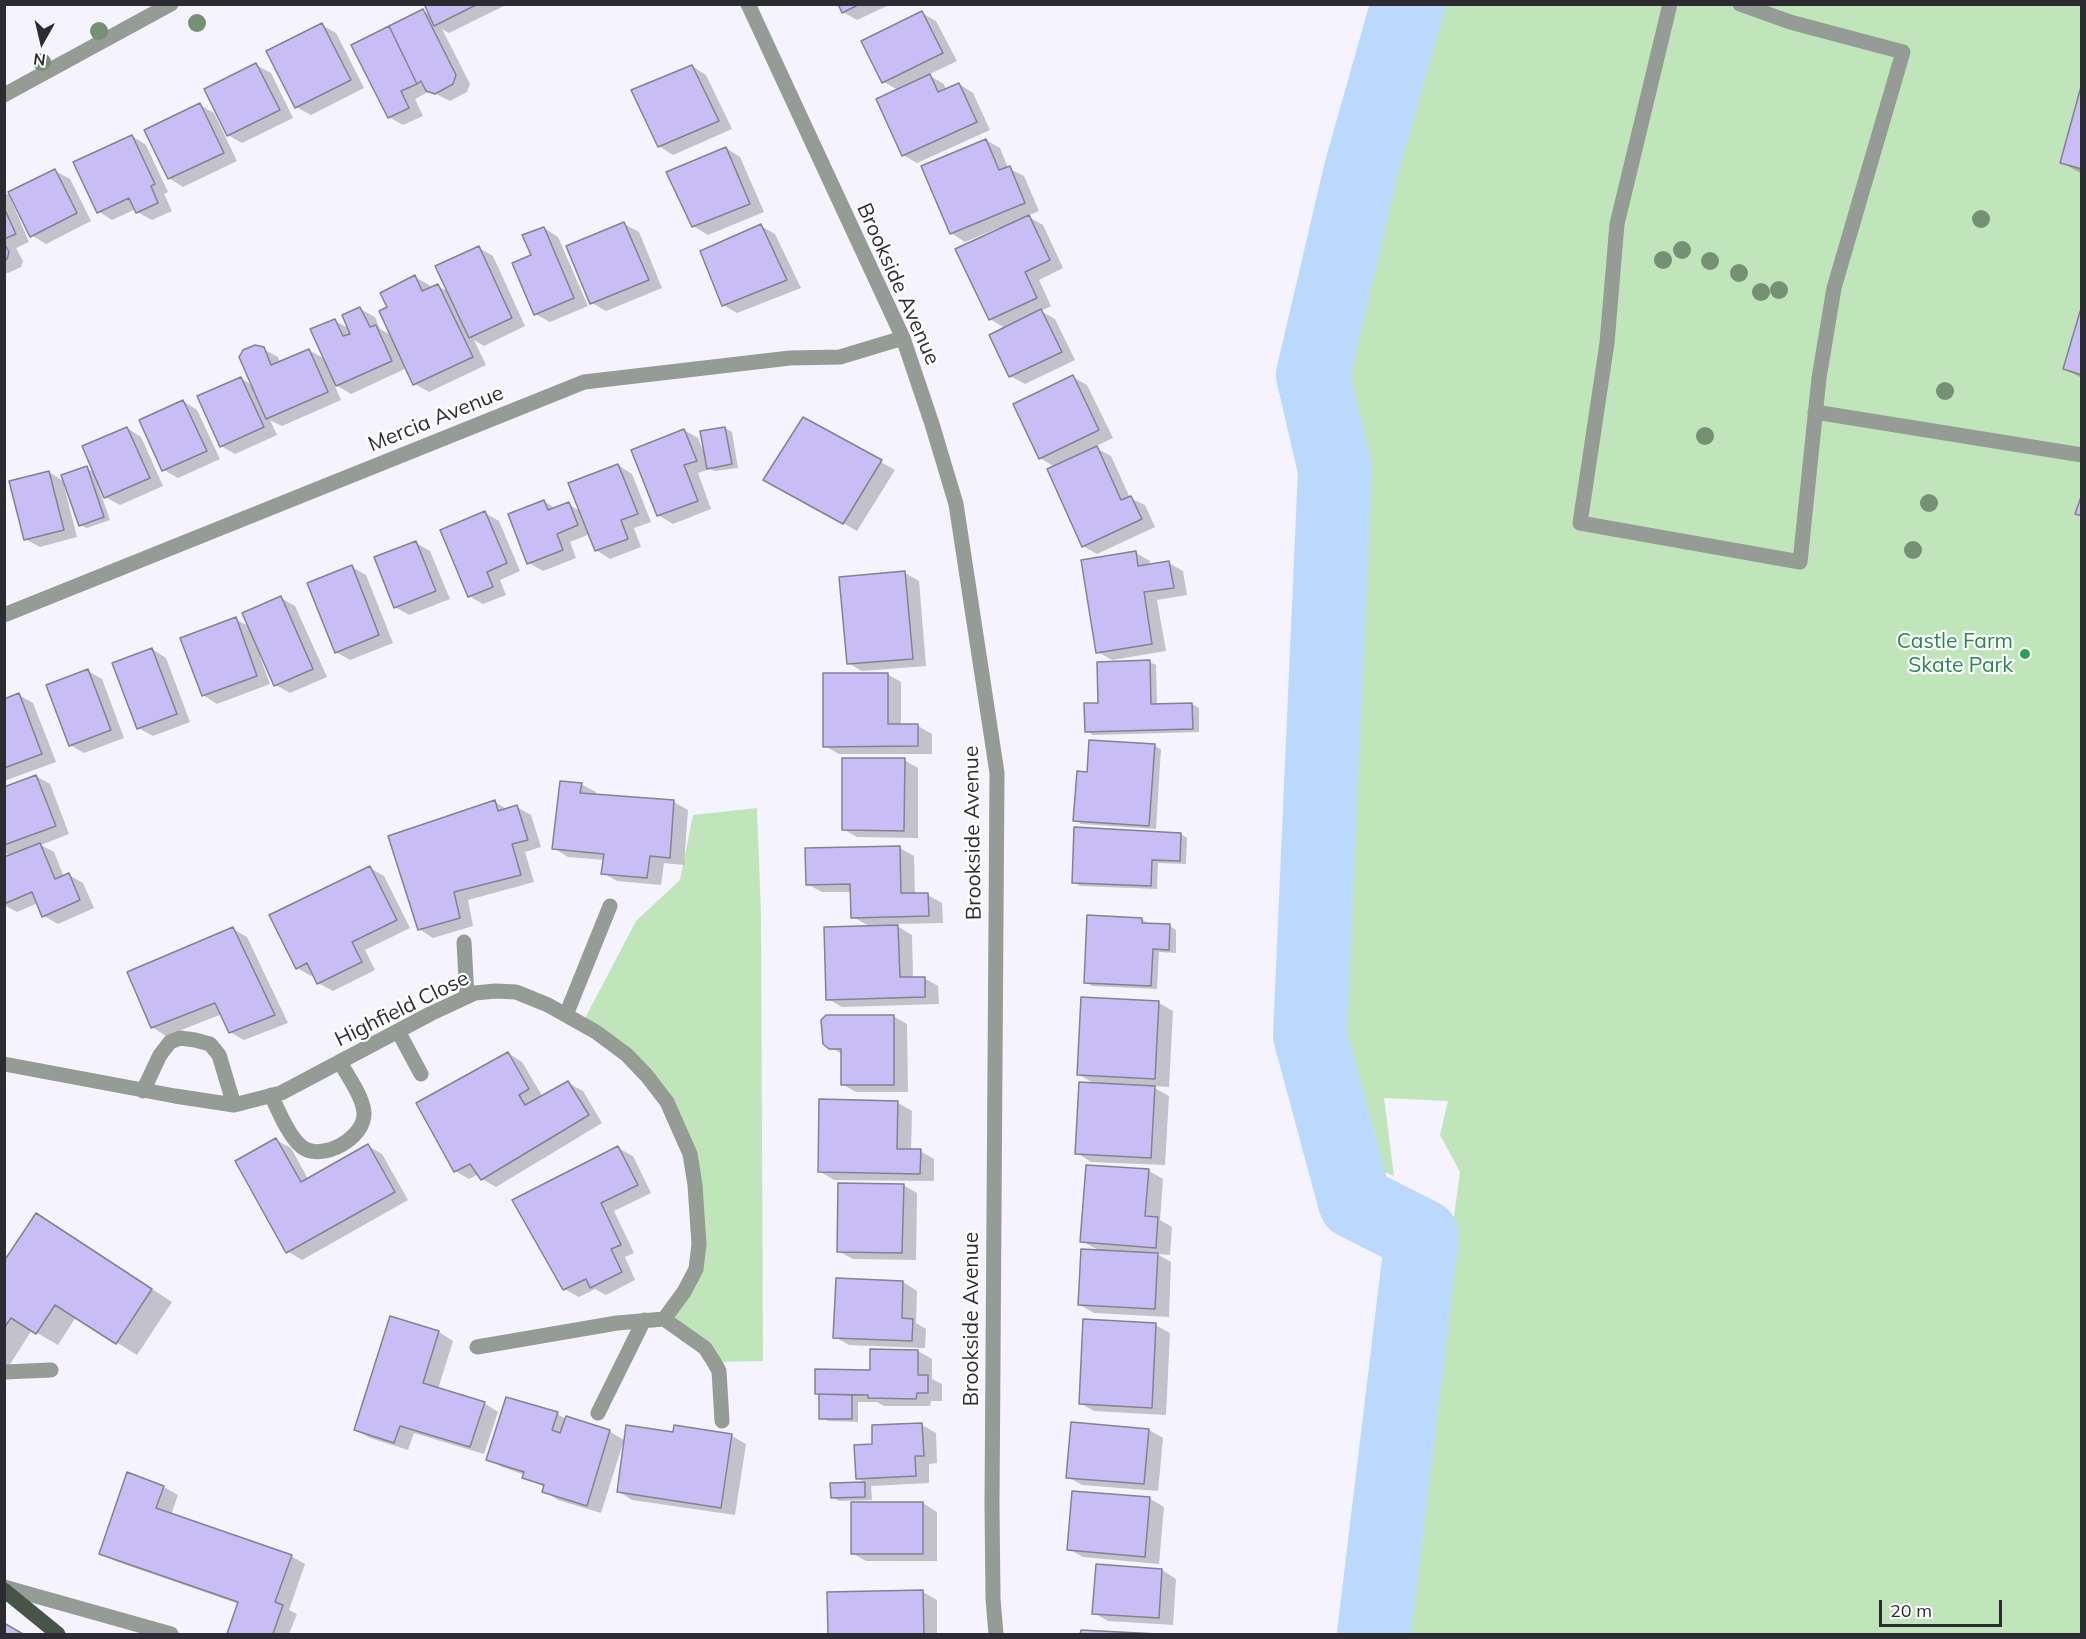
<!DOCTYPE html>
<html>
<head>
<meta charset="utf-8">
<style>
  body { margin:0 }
  #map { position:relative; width:2086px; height:1639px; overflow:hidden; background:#f4f3fe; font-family:Mulish,sans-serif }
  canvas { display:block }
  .frame { position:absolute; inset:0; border:6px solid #2c2b32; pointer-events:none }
  .north { position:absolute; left:12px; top:12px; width:60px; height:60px; -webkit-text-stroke:4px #fff; paint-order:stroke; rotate:188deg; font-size:16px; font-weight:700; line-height:24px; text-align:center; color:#2c2b32 }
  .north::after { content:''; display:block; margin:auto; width:21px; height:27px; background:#2c2b32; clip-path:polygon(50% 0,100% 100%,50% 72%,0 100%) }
  .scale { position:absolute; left:1879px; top:1600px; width:123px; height:27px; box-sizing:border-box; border:3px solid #2c2b32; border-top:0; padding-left:8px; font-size:18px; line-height:21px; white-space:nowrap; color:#2c2b32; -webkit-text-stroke:4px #fff; paint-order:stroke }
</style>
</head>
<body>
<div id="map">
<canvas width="2086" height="1639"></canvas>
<div class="frame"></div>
<div class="north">N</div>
<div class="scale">20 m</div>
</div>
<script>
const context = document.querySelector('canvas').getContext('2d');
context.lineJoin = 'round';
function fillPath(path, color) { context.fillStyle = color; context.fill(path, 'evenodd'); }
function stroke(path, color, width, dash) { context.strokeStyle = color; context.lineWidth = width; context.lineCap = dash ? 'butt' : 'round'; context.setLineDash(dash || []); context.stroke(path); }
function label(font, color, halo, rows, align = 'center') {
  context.font = font + ' Mulish,sans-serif'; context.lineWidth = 4.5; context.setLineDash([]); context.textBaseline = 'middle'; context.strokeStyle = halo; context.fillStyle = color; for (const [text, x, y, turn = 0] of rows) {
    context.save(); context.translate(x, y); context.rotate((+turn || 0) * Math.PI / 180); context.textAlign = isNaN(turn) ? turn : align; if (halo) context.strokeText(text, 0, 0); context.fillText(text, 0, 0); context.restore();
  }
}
fillPath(new Path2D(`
  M1408,5H2081V1634H1398L1460,1172L1440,1135L1448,1101L1384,1098L1394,1176L1348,1156L1310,1035L1335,470L1310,375L1361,170Z
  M757,808L761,914L763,1361L714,1362L664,1319L696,1269L690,1154L647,1076L582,1024L636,921L680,880L693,815Z`), '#c0e5ba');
fillPath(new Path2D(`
  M426,4H508L449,33L442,29L470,84L467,92L450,101L430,91L415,99L423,116L403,125L389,117L423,11L430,15Z
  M840,4H891L857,20L843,12Z
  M922,13L936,21L957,61L928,75L944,84L946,90L959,84L973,93L990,130L917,163L903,155L898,90L884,82Z
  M322,25L336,33L364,88L311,115L296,107Z
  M256,65L271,73L293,118L242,143L228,135Z
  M692,66L706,75L732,129L673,155L659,146Z
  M2082,89V174L2061,162Z
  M200,105L214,113L237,161L183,187L169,178Z
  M132,136L146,145L168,192L164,194L172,211L152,220L137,212L136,209L112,220L98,211Z
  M986,140L1000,148L1008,168L1024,176L1039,211L1027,216L1043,225L1063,268L1039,280L1051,306L1041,311L1055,319L1075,360L1025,384L1010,376L1005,328L990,319L998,228L965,242L951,233Z
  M726,148L740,157L764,212L708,235L693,226Z
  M55,171L70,179L91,221L46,244L31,235Z
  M4,193L9,195L29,242L16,248L23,261L21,267L8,273H4Z
  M624,224L639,232L662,288L606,311L592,303Z
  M761,226L775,234L801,288L737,313L723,305Z
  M544,228L558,237L588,306L550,322L535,314L533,256Z
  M479,248L493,256L525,326L484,346L474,340L486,365L429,392L415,384L407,368L351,394L334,384L341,400L282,426L270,420L277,435L235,454L221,446L241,378L253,386L263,349L278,357L280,363L309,350L326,360L335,321L350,329L360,309L375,317L380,329L392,336L389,308L415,277L429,285L431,289L438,286L449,292Z
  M2082,311V378L2064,369Z
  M1073,377L1087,385L1113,438L1094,447L1111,456L1130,498L1145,505L1155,527L1097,554L1083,546L1055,467L1040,458Z
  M183,401L197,410L220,459L178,478L164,470Z
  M804,419L895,470L857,531L765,479Z
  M127,428L141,437L163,486L120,505L105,497L100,485L98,486L110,520L87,528L80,525L66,485L64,486L77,537L40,547L25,539L49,472L65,482L86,468L95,473Z
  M725,428L732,432L738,468L715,471L710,469L698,473L711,509L673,524L658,515L684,430L698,438L704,453Z
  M618,465L632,474L651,522L634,528L641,547L610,559L596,550L590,534L570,542L576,558L543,571L529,563L544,501L556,509L568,504L580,511Z
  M485,513L499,521L520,571L500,580L506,595L483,604L469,596Z
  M416,543L430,551L450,599L409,615L395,607Z
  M1136,553L1150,561L1151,566L1169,563L1183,571L1187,595L1157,600L1166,651L1112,660L1098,652Z
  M352,567L366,575L393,643L350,660L336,652Z
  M905,573L919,581L926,666L862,671L848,663Z
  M281,598L295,606L327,677L290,693L276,685L263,656L260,657L270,684L217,704L203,695L235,619L250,627Z
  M152,649L166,658L190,722L153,736L138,728Z
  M1149,662L1156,665L1157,705L1192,704L1199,708V732L1093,735L1087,731L1100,704Z
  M88,671L102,679L124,738L84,753L70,745Z
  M887,674L901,682V726H918L932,734V754H839L825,746Z
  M19,695L33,703L56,762L4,781V700Z
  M1154,746L1161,749L1156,829L1081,824L1075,820L1088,774Z
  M904,760L918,768V838L857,837L843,829Z
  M36,776L50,784L69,834L41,845L54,852L64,877L69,875L83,883L94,908L58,924L44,916L38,903L17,912L4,905V859L11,856L4,852V788Z
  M581,784L596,792L595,796L674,802L688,810L684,865L664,863L661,885L617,881L603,873L605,860L568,857L554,848Z
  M495,802L508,810L517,807L531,815L541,847L525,852L534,882L468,900L473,926L433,938L419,929Z
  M1181,834L1187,838L1186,864L1158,863L1157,889L1080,886L1074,882Z
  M900,848L914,856L915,895H928L942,903L943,923L894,924L912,935L913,978H924L938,986L939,1004L842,1007L828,999L871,927L853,917L852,892H822L807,884Z
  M370,868L384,876L410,928L365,950L375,970L333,991L318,983L314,974L311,976L297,968Z
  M1141,919L1148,923V925L1170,926L1176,930V953L1159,952L1157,989L1092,986L1085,982Z
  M233,929L247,937L288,1023L244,1040L230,1032L222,1014L166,1036L152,1027Z
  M1082,998L1159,1003L1173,1011L1169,1087L1151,1086L1169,1096L1165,1165L1091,1162L1077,1153L1095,1084L1078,1074Z
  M893,1016L907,1024L908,1092H856L842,1084V1054L830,1047Z
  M508,1053L522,1062L543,1097L568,1083L583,1091L602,1123L496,1187L482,1179L479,1174L469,1179L455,1171Z
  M898,1103L912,1111L911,1150L920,1151L934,1159V1181L834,1180L819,1171Z
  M276,1140L291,1148L308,1179L368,1146L382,1154L408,1200L302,1260L287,1251Z
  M618,1148L633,1156L651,1193L614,1211L634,1253L625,1257L635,1280L606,1295L595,1289L579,1297L564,1289Z
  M1088,1166L1149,1171L1163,1179L1160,1220L1172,1227L1170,1255L1157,1254L1171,1262L1169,1317L1094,1313L1080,1305L1100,1251L1082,1241Z
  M903,1185L917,1193L916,1260L853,1259L838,1251Z
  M57,1227L172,1302L137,1355L76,1317L58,1345L32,1330L5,1372L4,1264Z
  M837,1280L903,1282L917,1291L916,1323L926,1329L925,1348L849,1345L835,1337Z
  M391,1318L439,1332L453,1341L438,1389L484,1403L498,1412L484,1454L414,1433L408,1450L370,1438L356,1430Z
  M1155,1325L1170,1333L1166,1415L1094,1411L1080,1403Z
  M918,1351L932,1359V1379L942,1384V1401H931L930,1406H884L877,1402H858V1422L828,1421L821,1418V1396L816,1393Z
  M557,1414L566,1419L609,1431L624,1440L601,1513L558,1500L544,1491L545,1487L524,1477L525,1475L502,1467L488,1459Z
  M922,1425L936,1433L937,1463L929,1464V1483L871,1486L872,1500L839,1501L832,1497V1484L867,1483L857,1478L874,1445Z
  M1149,1430L1163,1438L1158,1491L1082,1485L1068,1477Z
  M732,1436L746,1444L735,1515L632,1500L618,1491Z
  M164,1487L178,1495L171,1515L291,1556L305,1564L289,1610L297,1614L289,1634H228L239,1604L115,1561L101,1553Z
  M1149,1498L1164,1507L1159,1564L1083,1557L1069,1549Z
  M923,1503L937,1512V1561H866L852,1553Z
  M1162,1570L1176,1579L1173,1625L1108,1621L1094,1613Z
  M923,1592L937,1600V1634H830L829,1593Z
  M1082,1631L1146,1634H1082Z`), '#0003');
stroke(new Path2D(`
  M1374,1634L1422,1236L1355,1202L1310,1035L1335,470L1313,375L1361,170L1408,4`), '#bbd9fc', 74);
const building = new Path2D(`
  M424,4H478L434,26Z
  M838,4H860L842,13Z
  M423,9L456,75L453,84L435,94L426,91L421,81L417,84L389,26Z
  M922,11L943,53L882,83L861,41Z
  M322,23L351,80L295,108L266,51Z
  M389,26L417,84L401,91L409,108L388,118L351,45Z
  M256,63L280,110L227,136L204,89Z
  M692,65L719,121L658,147L631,90Z
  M930,74L938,92L959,83L977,122L902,156L876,99Z
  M2082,83V169L2060,163Z
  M200,103L224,153L168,179L144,130Z
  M132,135L155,184L151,186L158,203L136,213L129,198L97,213L73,162Z
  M986,139L999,170L1010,166L1025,203L950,234L921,166Z
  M726,147L750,204L692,227L666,172Z
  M55,169L77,213L30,237L8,192Z
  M4,208L16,234L4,239Z
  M1029,215L1050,260L1025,272L1037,298L989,320L955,249Z
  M624,222L649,280L590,304L566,246Z
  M761,224L787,280L722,306L700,251Z
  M544,227L574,298L534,315L512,263L531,255L522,235Z
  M4,243L9,252L7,259L4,260Z
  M479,246L512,318L469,338L435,266Z
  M415,275L422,291L438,284L473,357L413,385L379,311L387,307L380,293Z
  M2082,305V375L2063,369Z
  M360,307L370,327L376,325L392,361L336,386L310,329L335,319L343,336L350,334L342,315Z
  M1041,309L1062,352L1009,377L989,335Z
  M255,345L264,347L271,365L309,349L328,392L266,419L239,357L243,350Z
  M1073,375L1099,430L1039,459L1013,404Z
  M241,377L264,427L220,447L197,396Z
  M183,400L207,451L162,471L139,420Z
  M803,417L882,460L843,524L763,480Z
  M127,427L150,478L104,498L82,446Z
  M725,427L732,464L707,469L700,431Z
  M684,429L697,461L684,465L698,501L657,516L631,450Z
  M1097,446L1121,500L1131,496L1142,519L1082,547L1047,469Z
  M618,464L638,514L621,520L628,539L595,551L568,483Z
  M87,466L104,517L79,526L61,475Z
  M49,471L64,530L24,540L9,481Z
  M2082,494V516L2075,514Z
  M544,500L548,510L569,502L578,525L557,534L563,550L527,564L508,514Z
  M485,511L507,563L487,572L493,587L468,597L440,530Z
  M416,541L436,591L394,608L374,557Z
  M1136,551L1138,566L1169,561L1174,588L1144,592L1152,644L1096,653L1081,560Z
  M352,565L379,635L335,653L307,583Z
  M905,571L913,659L847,664L839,577Z
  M281,596L313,669L274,686L242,613Z
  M236,617L257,676L202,696L180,638Z
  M152,648L177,714L137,729L112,663Z
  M1150,660L1151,704L1192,703L1193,729L1085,732L1084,703H1098L1097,662Z
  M88,669L111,730L69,746L46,685Z
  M823,673H888V724H918V746L823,747Z
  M19,693L42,754L4,768V699Z
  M1089,740L1155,744L1149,826L1073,821L1077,771L1087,772Z
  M842,758H905L904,831L842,830Z
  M36,775L56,826L4,845V787Z
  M560,781L582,783L580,793L674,800L670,858L650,856L647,878L601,874L604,854L552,849Z
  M495,800L498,811L517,805L528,840L512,844L521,875L454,892L460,918L418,930L388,836Z
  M1074,827L1181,833L1180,861L1152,860L1151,886L1072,883Z
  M40,843L55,879L69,873L80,900L42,917L32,892L4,904V857Z
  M900,846L901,893H928L929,916L851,918L850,884L806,885L805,848Z
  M370,866L397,920L352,942L362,962L317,984L307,963L296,969L269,915Z
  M1087,915L1142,918V923L1170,924L1169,950L1153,949L1151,986L1084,983Z
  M898,925L900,977H925V997L826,1000L824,927Z
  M233,927L275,1015L229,1033L215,1003L151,1028L127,972Z
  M1081,997L1159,1001L1155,1079L1077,1075Z
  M826,1015H894V1085H841V1049H829L823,1044L821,1020Z
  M508,1052L529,1089L519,1095L525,1105L568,1081L589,1115L481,1180L470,1164L454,1172L416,1103Z
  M1079,1082L1155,1086L1151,1158L1075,1154Z
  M819,1099L898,1101L897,1149H921L920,1174L818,1172Z
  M276,1138L301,1182L368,1144L395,1192L286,1253L235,1161Z
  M618,1146L638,1185L601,1203L621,1245L611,1249L622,1272L590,1288L586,1279L563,1290L512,1200Z
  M1086,1165L1149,1169L1145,1216L1158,1217L1156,1248L1080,1242Z
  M838,1183L904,1184L902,1253L837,1252Z
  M36,1213L152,1289L116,1344L55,1305L36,1334L11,1318L4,1328V1261Z
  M1081,1249L1158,1253L1155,1309L1078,1305Z
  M836,1278L903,1281L902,1318L913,1319L912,1341L833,1338Z
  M390,1316L439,1331L423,1383L485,1402L470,1447L400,1426L394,1443L354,1430Z
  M1083,1319L1156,1323L1152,1408L1079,1404Z
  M870,1349L918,1350V1375H928V1393H917L916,1399L868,1398V1395L815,1394V1369L870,1370Z
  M819,1394L852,1395V1419H819Z
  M506,1397L558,1412L552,1430L560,1433L566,1416L610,1430L587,1506L542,1492L544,1485L522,1478L524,1472L486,1460Z
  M1071,1422L1149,1429L1144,1484L1066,1478Z
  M922,1423L924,1456H915L916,1476L856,1479L854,1445L872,1444V1425Z
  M626,1425L673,1432L674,1425L732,1434L721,1508L617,1492Z
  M127,1472L164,1486L156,1508L292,1555L275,1602L283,1605L273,1634H227L238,1602L99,1554Z
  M865,1482V1497L831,1498L830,1483Z
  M1072,1491L1150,1497L1145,1557L1067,1550Z
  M851,1502H923V1554H851Z
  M1096,1564L1162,1569L1159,1618L1092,1614Z
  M923,1590L924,1634H828L827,1592Z
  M4,1623L23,1634H4Z
  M1081,1630L1158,1634H1080Z`);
fillPath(building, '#c8bdf5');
stroke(building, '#848192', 1.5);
stroke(new Path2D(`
  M748,4L903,338L932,424L956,504L997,773L992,1504L993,1599L996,1634
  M1670,4L1617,224L1607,343L1580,523L1800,562L1819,378L1834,288L1903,52L1790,22L1740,4
  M4,95L171,4
  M1815,412L2082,455
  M4,615L584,382L790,358L840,357L903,338
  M464,942L467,997
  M566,1015L610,906
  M398,1031L421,1074
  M4,1064L175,1096L234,1105L281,1093L430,1014L475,993L495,991L516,992L548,1005L596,1032L627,1055L647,1076L667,1102L690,1154L695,1185L699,1244L696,1269L684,1292L664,1319
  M143,1091L160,1055L170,1042L180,1038L195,1040L210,1044L219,1055L234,1105
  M271,1095C278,1110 289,1137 302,1147C322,1162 366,1138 364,1112C362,1095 348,1077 340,1062
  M477,1347L617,1323L664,1319L705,1348L714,1362L719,1371L722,1421
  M4,1372L51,1370
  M598,1413L644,1320
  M4,1587L171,1634`), '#959b95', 15);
stroke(new Path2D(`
  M4,1590L58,1634`), '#495449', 15);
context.fillStyle = '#759174';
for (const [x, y] of [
  [197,23],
  [99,31],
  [42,62],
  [1981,219],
  [1682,250],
  [1663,260],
  [1710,261],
  [1739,273],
  [1779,290],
  [1761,292],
  [1945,391],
  [1705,436],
  [1929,503],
  [1913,550]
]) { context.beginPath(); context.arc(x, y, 9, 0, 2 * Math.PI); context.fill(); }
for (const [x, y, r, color] of [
  [2025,654,6,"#2e9e5b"]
]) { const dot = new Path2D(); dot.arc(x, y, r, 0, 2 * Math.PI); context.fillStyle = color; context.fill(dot); stroke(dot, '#fff', 2); }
label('21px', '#2c2b32', '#fff', [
  ["Brookside Avenue",898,284,66],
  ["Mercia Avenue",436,419,-22],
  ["Brookside Avenue",973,833,-91],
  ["Highfield Close",402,1009,-26],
  ["Brookside Avenue",972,1319,-90]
]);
label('21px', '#27864d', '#fff', [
  ["Castle Farm",2013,642],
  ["Skate Park",2013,666]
], 'right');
</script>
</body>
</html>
